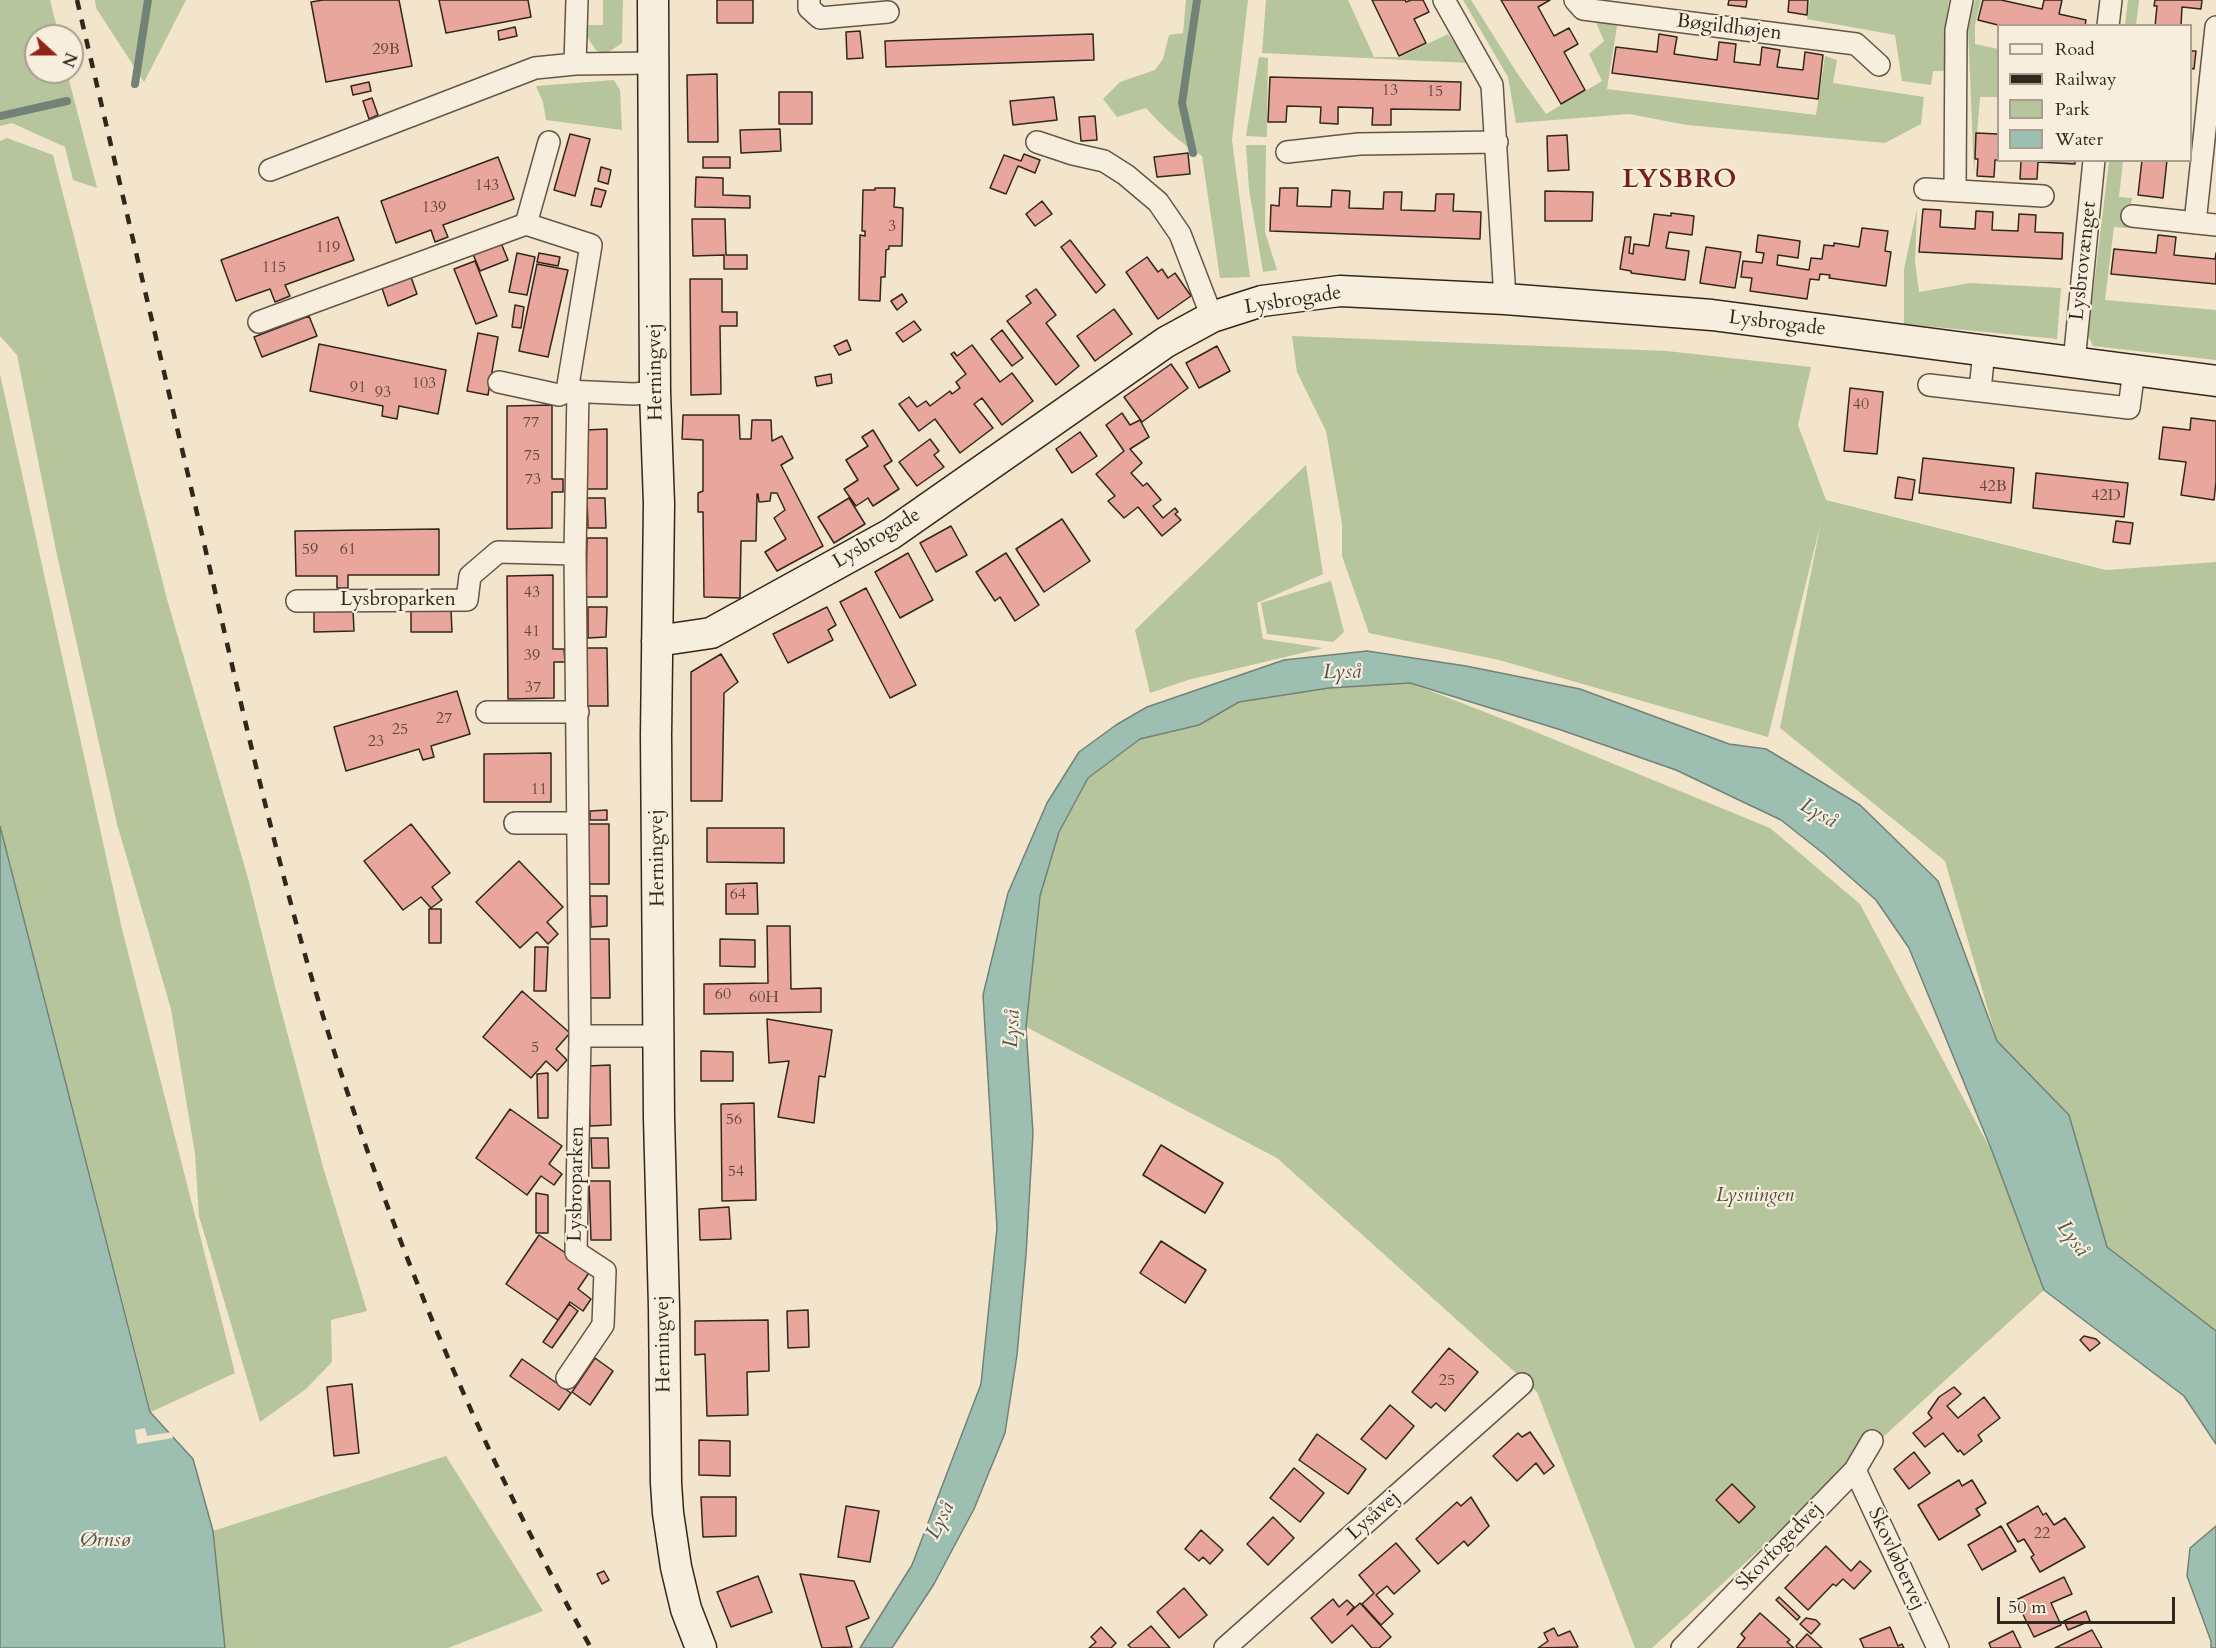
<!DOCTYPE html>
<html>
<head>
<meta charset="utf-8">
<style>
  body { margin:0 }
  #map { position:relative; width:2216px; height:1648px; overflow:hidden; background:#f3e5cb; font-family:Cardo,serif }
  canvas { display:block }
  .legend { position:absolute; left:1997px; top:24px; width:195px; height:138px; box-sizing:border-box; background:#f7eedd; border:2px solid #a99e90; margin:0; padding:8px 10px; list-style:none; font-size:18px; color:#33261d }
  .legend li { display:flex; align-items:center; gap:12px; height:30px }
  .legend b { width:30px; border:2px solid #a99e90 }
  .north { position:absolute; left:24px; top:24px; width:60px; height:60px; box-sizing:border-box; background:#f7eedd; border:2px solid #a99e90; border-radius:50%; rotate:111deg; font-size:16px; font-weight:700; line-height:24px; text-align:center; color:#33261d }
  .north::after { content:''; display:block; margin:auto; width:21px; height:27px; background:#8f2418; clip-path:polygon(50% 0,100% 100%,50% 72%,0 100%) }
  .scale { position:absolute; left:1997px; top:1597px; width:178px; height:27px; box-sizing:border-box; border:3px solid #33261d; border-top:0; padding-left:8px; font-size:18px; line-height:21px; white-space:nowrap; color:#33261d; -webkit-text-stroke:4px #f7eedd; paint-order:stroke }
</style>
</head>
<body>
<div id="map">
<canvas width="2216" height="1648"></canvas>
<ul class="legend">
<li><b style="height:8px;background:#f7eedd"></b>Road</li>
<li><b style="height:8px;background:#33261d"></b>Railway</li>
<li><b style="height:16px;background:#b6c59b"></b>Park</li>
<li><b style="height:16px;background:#9cbfb2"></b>Water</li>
</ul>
<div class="north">N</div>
<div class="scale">50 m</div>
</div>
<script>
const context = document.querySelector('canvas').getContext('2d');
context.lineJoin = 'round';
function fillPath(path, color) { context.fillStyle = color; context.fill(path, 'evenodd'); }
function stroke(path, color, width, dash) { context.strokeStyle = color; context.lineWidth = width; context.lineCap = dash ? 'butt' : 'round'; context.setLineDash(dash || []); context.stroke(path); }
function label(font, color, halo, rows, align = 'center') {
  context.font = font + ' Cardo,serif'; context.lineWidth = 4.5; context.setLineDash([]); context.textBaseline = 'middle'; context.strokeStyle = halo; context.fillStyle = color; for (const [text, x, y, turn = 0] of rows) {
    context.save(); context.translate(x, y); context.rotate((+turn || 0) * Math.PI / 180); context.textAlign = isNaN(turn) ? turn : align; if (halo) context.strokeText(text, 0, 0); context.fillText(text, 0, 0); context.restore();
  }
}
fillPath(new Path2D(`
  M0,0H50L59,36H36V72H67L97,188L73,180L65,147L12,123L0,126Z
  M95,0H186L144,82L96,8Z
  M603,0H623L622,43L604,55L596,50L587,37L588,25H603Z
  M1186,0H1248L1232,140L1250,277L1220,278L1202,156C1180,143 1163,127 1146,108L1117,117L1103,99L1120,82L1155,70L1163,59L1169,35L1183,33Z
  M1266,0H1348L1374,57H1400L1448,34L1469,63L1262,53Z
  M1463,0H1471L1517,73L1546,114L1602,81L1589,54L1604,41L1595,20L1617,26L1607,89L1816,115L1825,56L1837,60L1833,83L1924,97L1921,124L1885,143L1687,125L1629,114L1516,123L1508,77Z
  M1810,0H1949L1945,31L1947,71H1933L1931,85L1902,81L1895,35L1807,19Z
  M1975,0H1981L1975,25V44L1998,49V97H1980L1974,172L1968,28Z
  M2128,0H2139L2136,25H2125Z
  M1259,57L1268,58L1267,137L1246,136Z
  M614,80L620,90L622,130L546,120L543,102L536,86Z
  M7,138L53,155L167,599L248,878L279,1002L323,1167L367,1311L331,1320L332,1362L306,1389L260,1422L199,1216L195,1154L171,1009L117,824L57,555L17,355L0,336V141Z
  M1246,145H1266L1265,232L1277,270L1263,272L1249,189Z
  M2109,161H2123L2119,197L2132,198L2127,228L2114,227L2105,300L2216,310V360L2093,346L2088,335Z
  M1917,209L1915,262L1919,292L1970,283L2061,288L2057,339L1904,324V269Z
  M1292,336L1667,351L1811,367L1798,425L1826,500L2106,570L2216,562V1331L2107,1247L2069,1115L1997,1041L1945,861L1780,728L1821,522L1768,737L1499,660L1369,633L1342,556V524L1326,431L1297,372Z
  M0,374L122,929L235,1373L151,1412L0,824Z
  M1306,465L1323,574L1257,603L1263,639L1323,648L1188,680L1150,693L1135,630Z
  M1331,581L1344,632L1333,642L1267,634L1261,603Z
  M1410,683L1531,730L1770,828L1860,904L1994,1156L2044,1290L1652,1648H1635L1537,1392L1277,1158L1026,1027L1040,896L1059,832L1088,778L1140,739L1199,725L1239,702L1329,688Z
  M446,1456L543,1611L448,1648H225L213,1531Z`), '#b6c59b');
const water = new Path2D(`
  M1367,651L1466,666L1580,689L1729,744L1766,749L1860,805L1938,881L1997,1041L2069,1115L2107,1247L2216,1331V1444L2184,1396L2044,1290L1994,1156L1909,948L1876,900L1824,854L1781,820L1676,770L1561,730L1410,683L1329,688L1239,702L1199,725L1140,739L1088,778L1059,832L1040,896L1026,1027L1033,1133L1026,1255L1017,1355L1005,1433L974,1509L934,1584L892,1648H860L912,1565L981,1384L997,1228L983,995L1008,893L1047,803L1079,752L1116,725L1147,707L1284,660Z
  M0,826L150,1412L193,1459L213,1531L225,1648H0Z
  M2216,1526V1648H2211V1641L2187,1576L2190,1548Z`);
fillPath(water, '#9cbfb2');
stroke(water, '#728276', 1.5);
fillPath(new Path2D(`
  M145,1428L147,1436L172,1432L173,1438L137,1444L135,1430Z`), '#f3e5cb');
stroke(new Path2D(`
  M135,84L148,0
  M0,116L67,101
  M1193,153L1182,103L1197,0`), '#728276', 8);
const building = new Path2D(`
  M323,0H399L412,66L326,82L311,2Z
  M439,0H528L531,17L446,33Z
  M717,0H753V23H717Z
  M1372,0H1405L1406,2L1411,0H1423L1429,12L1414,19L1426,43L1399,56Z
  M1501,0H1550L1538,7L1554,36L1569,28L1578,44L1564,52L1585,90L1561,104Z
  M1729,0H1747L1746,7L1728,5Z
  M1789,0H1808L1807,15L1788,12Z
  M1983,0H2001L2042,9L2044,0H2062L2059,14L2086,20L2085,26H2002L1978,20Z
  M2155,0H2202L2201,9L2182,7L2181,26H2155L2157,6H2154Z
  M515,27L517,36L499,40L498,31Z
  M860,31L863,58L847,59L846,32Z
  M1093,34L1094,60L886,67L885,41Z
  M1659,34L1677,37L1674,54L1717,60L1719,42L1736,44L1734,62L1760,65L1762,47L1780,50L1777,67L1803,70L1805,52L1823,55L1818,99L1612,73L1616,47L1657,52Z
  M2190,51H2196L2194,69L2190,68Z
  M717,74L718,142H688L687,75Z
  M1270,77L1461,82L1460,110L1391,109V125H1372L1373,108L1338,107V124L1320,123L1321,107L1287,106L1286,122H1268Z
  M369,82L371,91L353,95L351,86Z
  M779,92H812V124H779Z
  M1054,97L1057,120L1013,125L1010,101Z
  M372,98L378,115L369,119L363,101Z
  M1095,116L1097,140L1081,141L1079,117Z
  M780,129L781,151L741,153L740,130Z
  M1976,133L1998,134V160H1995L1994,177L1977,176L1978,159H1975Z
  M570,134L590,139L575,196L554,190Z
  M1567,135L1569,170L1548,171L1547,136Z
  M1188,153L1190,174L1157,177L1154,157Z
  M1024,154L1040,160L1035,173L1018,166L1006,194L990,188L1004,155L1021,161Z
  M498,157L514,199L443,225L448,237L435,242L431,230L396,243L381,201Z
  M703,157H730V168H703Z
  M2006,160H2075V164L2038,162L2037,179H2020L2021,161Z
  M2142,160H2167L2163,198L2138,195Z
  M601,167L611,170L608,184L598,181Z
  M696,177L723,178V195L750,196V208L695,207Z
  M595,188L606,191L601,207L591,205Z
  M875,188H895L894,207L903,208L902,246H889V249L886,250L885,277H881L880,301L859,300L860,235L865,236V231H862L863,190H875Z
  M1280,188H1298L1297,206L1331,207L1332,190L1350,191L1349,208L1383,209L1384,192H1402L1401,210L1435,211L1436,194H1454L1453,211L1481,212L1480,239L1270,231L1271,205L1279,206Z
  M1545,191L1593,192L1592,221H1545Z
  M1042,201L1052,214L1035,226L1026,214Z
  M1923,209L1941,210L1940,227L1975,229L1976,211L1993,212L1992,230L2018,231L2019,214L2036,215L2035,232L2063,233L2062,259L1919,252Z
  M1671,213L1694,216L1692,235L1669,232L1666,248L1689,251L1685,280L1631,273V271L1620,269L1625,237H1631L1629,253L1633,254L1634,244L1649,246L1654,214L1671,216Z
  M338,217L354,260L285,285L290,296L275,302L270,289L236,301L221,260Z
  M692,219H725L726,255H747V269H724V255L693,256Z
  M1862,228L1888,231L1885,251L1891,252L1886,286L1829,278L1830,275L1820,274L1819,280L1810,279L1807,299L1750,291L1752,278L1741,277L1743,261L1762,263L1764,253L1756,252L1758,235L1800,241L1798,258L1778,255L1777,265L1809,270L1811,258L1822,259L1824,245L1834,246V243L1859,247Z
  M2158,235L2176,237L2174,255L2215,259L2216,253V284L2111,274L2114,249L2156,253Z
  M1070,240L1105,285L1096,293L1061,247Z
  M501,243L508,260L480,271L473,254Z
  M1706,247L1741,252L1735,288L1700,283Z
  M517,253L535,257L527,295L509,292Z
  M539,253L560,257L558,266L537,262Z
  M1147,257L1158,272L1162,269L1168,278L1175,273L1191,296L1158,319L1126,272Z
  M475,261L497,316L476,324L454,269Z
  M537,264L568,270L548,357L519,351Z
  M411,277L417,294L388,306L382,288Z
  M690,279H722V312H737V326H720L721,394L691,395Z
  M1036,289L1056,315L1046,323L1079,366L1056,385L1007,321L1031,303L1026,296Z
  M902,294L907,302L897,310L891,301Z
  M515,305L524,307L521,328L512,327Z
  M1114,309L1132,334L1095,361L1077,336Z
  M309,316L317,336L262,357L254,337Z
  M914,321L921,330L903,342L896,333Z
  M1002,330L1023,358L1012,366L991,339Z
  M478,333L498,337L488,395L467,391Z
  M847,340L851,350L839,355L834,346Z
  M319,344L446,370L438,414L399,406L397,419L382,416L383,406L310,391Z
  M972,345L1000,382L1012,373L1033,401L1002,425L982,398L974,404L993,428L960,453L935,419L919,431L899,404L909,397L917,407L926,401L930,406L950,391L952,394L960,388L956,382L966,374L951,354L954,352L957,356Z
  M1217,346L1230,371L1199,388L1186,363Z
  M1171,364L1188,388L1142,422L1124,397Z
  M831,374L832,383L817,386L815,377Z
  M1850,388L1883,392L1877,454L1844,451Z
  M552,405V479H563V492H552V528L507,529V406Z
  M1122,413L1130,425L1140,420L1149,437L1130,449L1142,463L1131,473L1143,486L1147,483L1161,500L1153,506L1163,518L1175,508L1178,512L1175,514L1181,520L1162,536L1138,507L1124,518L1108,501L1115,496L1096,474L1124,451L1106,425Z
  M683,415H739L740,439H751L752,420H771L772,441L782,436L793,458L781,465L823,546L777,571L765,552L786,539L774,518L785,510L777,493H771L770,501L759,502L758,494H757L756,541H741L740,598L704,597L703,512H698V493L703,491V440L682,439Z
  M2191,418L2216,421V482L2214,500L2181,495L2186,462L2159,459L2163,427L2190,430Z
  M607,429V489H587L586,430Z
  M873,430L892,461L884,466L899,489L873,506L868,498L856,506L844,489L858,480L846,460L868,446L862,437Z
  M1080,432L1097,456L1072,473L1056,449Z
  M930,439L939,451L934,455L944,467L917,486L899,462Z
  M1923,458L2014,468L2011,503L1919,493Z
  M2036,473L2128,483L2124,517L2033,508Z
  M1898,477L1915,480L1912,500L1895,498Z
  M587,498H605L606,528H588Z
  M849,498L865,524L834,543L818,517Z
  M1062,519L1090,561L1044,592L1016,549Z
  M2116,521L2133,523L2130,544L2113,542Z
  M951,526L967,555L936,572L920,543Z
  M439,529V575H348V588H337V576H296L295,531Z
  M587,538H607V597H586Z
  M908,553L933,600L900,618L875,572Z
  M1006,553L1039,605L1015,621L1000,597L995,601L976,572Z
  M553,575V649H564L565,662H554V698L508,699L507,576Z
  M866,588L916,685L890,698L840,602Z
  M588,607H607L606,637L588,638Z
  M827,607L836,625L828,630L833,640L788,663L773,634Z
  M411,609H451L452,632H411Z
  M314,610H353L354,631L314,632Z
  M586,648H607L608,706H587Z
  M721,654L738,682L724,693L722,801H691V672Z
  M457,691L470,734L431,746L434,757L423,760L419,749L346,771L334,727Z
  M551,753V802H484V754Z
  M607,810V820H590V811Z
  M411,824L450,873L432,887L442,900L431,908L421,897L403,910L364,861Z
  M588,824H609V884H588Z
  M707,828H784V863L707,862Z
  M519,861L563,907L547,922L558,934L548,944L537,932L520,948L476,902Z
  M757,883L758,914H726V884Z
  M590,896H607V926L591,927Z
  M429,909H441V943H429Z
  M767,926H790L791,989L821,988V1012L704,1014V984L768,983Z
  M589,939H609L610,998H589Z
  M720,939L755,940V967L720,966Z
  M535,947H548L546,991H534Z
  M522,991L570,1033L556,1049L567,1060L557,1071L546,1061L531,1078L483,1037Z
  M767,1019L832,1030L825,1077L819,1076L814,1123L778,1117L789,1061L769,1063Z
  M701,1051L733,1052V1081H701Z
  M610,1065L611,1125L590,1126L588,1066Z
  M548,1073V1118H538L537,1074Z
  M754,1103L756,1200L722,1201L721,1104Z
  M510,1109L562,1146L549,1164L562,1174L554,1185L541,1176L527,1195L476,1158Z
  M591,1138H608L609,1168H592Z
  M1161,1145L1223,1183L1205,1213L1143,1175Z
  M589,1181H610L611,1240H591Z
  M536,1193L548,1195V1233H536Z
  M729,1207L731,1239L700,1240L699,1209Z
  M539,1235L591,1270L578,1289L591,1299L583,1311L570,1302L558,1320L506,1284Z
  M1161,1241L1206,1270L1185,1303L1140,1273Z
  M569,1304L578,1311L552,1348L543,1342Z
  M808,1310L809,1347L788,1348L787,1311Z
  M768,1320L769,1371L747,1372L748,1415L707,1416L705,1354L695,1355V1321Z
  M2084,1336L2096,1339L2100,1343L2090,1351L2080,1340Z
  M1449,1348L1478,1372L1445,1411L1436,1403L1431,1408L1412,1392Z
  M595,1358L613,1371L590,1405L572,1392Z
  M522,1359L571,1393L559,1410L510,1376Z
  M352,1384L359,1453L334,1456L327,1387Z
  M1954,1387L1961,1394L1947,1406L1958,1418L1984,1397L2000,1418L1978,1435L1982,1441L1964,1455L1960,1450L1958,1452L1943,1433L1925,1447L1913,1433L1932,1418L1928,1413L1939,1397Z
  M1390,1405L1414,1426L1386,1459L1361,1439Z
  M1530,1432L1554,1466L1544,1474L1536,1463L1517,1481L1493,1456L1518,1433L1522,1437Z
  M1317,1434L1366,1469L1348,1494L1299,1460Z
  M699,1440L730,1441V1476L699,1475Z
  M1914,1452L1930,1473L1909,1489L1894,1469Z
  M1294,1468L1324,1493L1300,1522L1270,1498Z
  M1959,1480L1962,1486L1972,1480L1986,1503L1976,1509L1980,1515L1939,1540L1918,1505Z
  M1732,1484L1755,1507L1739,1523L1716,1500Z
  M701,1497H736V1536L703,1537Z
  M1471,1497L1489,1526L1468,1546L1464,1541L1438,1564L1416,1539L1457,1502L1461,1506Z
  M846,1506L879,1511L870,1562L838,1557Z
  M2038,1506L2043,1515L2046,1513L2054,1525L2065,1518L2085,1547L2040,1572L2031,1557L2034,1555L2024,1539L2018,1542L2007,1524Z
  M1273,1517L1294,1538L1268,1565L1247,1544Z
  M2001,1526L2016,1551L1982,1570L1968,1545Z
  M1201,1530L1223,1550L1210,1564L1203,1557L1199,1561L1185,1549Z
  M1396,1543L1420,1571L1394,1594L1387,1586L1376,1595L1393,1614L1381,1625L1362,1604L1374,1593L1359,1575Z
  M1826,1546L1851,1571L1860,1561L1871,1571L1854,1589L1843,1579L1836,1586L1833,1584L1808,1610L1785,1588Z
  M604,1571L609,1580L602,1584L597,1574Z
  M800,1574L854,1581L869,1618L846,1627L852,1647L822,1648Z
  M758,1576L772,1612L731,1627L717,1592Z
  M2064,1577L2072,1594L2051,1603L2061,1625L2034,1637L2016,1600Z
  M1184,1588L1207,1615L1179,1638L1157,1612Z
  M1779,1597L1800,1617L1797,1620L1776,1600Z
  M1333,1599L1339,1607L1347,1600L1354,1607L1347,1615L1360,1603L1391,1637L1379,1648H1372L1352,1625L1332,1643L1311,1618Z
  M2086,1611L2090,1621L2068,1630L2064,1621Z
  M1760,1613L1790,1640L1787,1642L1794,1648H1737L1745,1638L1741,1634Z
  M1806,1618L1816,1620L1820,1624L1811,1634L1800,1624Z
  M1151,1626L1170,1648H1131L1128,1645Z
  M1101,1627L1116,1643L1111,1648H1089L1096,1642L1091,1637Z
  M1890,1627L1898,1646L1902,1644L1904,1648H1864L1860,1639Z
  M1554,1628L1558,1636L1570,1631L1578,1647L1538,1648L1548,1641L1544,1633Z
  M2092,1630L2102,1648H2055Z
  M2013,1631L2021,1648H1991L1989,1643Z
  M1807,1634L1822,1648H1797L1796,1646Z`);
fillPath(building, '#e8a69c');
stroke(building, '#33261d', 1.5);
const street = new Path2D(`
  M809,0V8L820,18L888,12
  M1444,0L1492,85L1505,299
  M1575,0L1583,9L1856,44L1879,65
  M2108,26L2111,0
  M575,64L577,0
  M1037,142L1073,154L1104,161L1126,175L1158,202L1180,234L1212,317
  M1287,152L1359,144L1497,142
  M270,170L535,68L575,64L653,63
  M1925,189L2043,196
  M1955,191L1956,30L1962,0
  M2132,216L2216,225
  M2195,223L2216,27
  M526,224L549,142
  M259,322L526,224L591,245L567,391L634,394L655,392
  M2074,362L2094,160
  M499,382L559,395L567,391
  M1929,385L2129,408L2134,370
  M1980,390L1984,351
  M297,601L467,600L470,576L498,552L575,554
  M487,712H578
  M515,823H576
  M580,1036H659
  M567,1378L603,1325L605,1271L576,1252L580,1036L575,554L578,391
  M1855,1470L1938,1648
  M1225,1648L1522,1384
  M1682,1648L1855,1470L1872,1441`);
const secondary = new Path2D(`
  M653,0L655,392L659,504L656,735L659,1118L664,1307L666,1483L668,1513L676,1567L686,1609L701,1648
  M657,641L711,633L891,534L1166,342L1212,317L1262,301L1340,291L1505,299L1712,315L2216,381`);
stroke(street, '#635648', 24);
stroke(secondary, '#33261d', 33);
stroke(street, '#f7eedd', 21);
stroke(secondary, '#f7eedd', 30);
stroke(new Path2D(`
  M77,0C118,175 159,351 200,526C238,690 274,855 323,1016C390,1234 479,1449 591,1648`), '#33261d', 4.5, [10, 10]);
label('16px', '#60463d', null, [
  ["29B",386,50],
  ["13",1390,91],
  ["15",1435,92],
  ["143",487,186],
  ["139",434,208],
  ["3",892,227],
  ["119",328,248],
  ["115",274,268],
  ["103",424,384],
  ["91",358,388],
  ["93",383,393],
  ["40",1861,405],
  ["77",531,423],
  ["75",532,456],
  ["73",533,480],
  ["42B",1993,487],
  ["42D",2106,496],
  ["59",310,550],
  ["61",348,550],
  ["43",532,593],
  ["41",532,632],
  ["39",532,656],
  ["37",533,688],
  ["27",444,719],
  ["25",400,730],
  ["23",376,742],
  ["11",539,790],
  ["64",738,895],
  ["60",723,995],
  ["60H",764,998],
  ["5",535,1048],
  ["56",734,1120],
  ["54",736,1172],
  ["25",1447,1381],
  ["22",2042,1534]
]);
label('20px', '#33261d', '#f7eedd', [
  ["Bøgildhøjen",1729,28,7],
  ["Lysbrovænget",2084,261,-84],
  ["Lysbrogade",1293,301,-9],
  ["Lysbrogade",1777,324,7],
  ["Herningvej",656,372,-91],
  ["Lysbrogade",877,539,-31],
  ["Lysbroparken",398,600],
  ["Herningvej",658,858,-91],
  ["Lysbroparken",577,1184,-89],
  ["Herningvej",664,1344,-91],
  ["Lysåvej",1374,1516,-42],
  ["Skovfogedvej",1780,1547,-46],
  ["Skovløbervej",1896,1559,65]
]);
label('italic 20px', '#544e3c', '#f7eedd', [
  ["Lysningen",1755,1196]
]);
label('italic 21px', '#52544a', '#f7eedd', [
  ["Lyså",1342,673,-1],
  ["Lyså",1818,814,30],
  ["Lyså",1013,1029,-87],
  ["Lyså",2072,1239,54],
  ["Lyså",941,1521,-63],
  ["Ørnsø",105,1541]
]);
context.letterSpacing = '1.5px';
label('bold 26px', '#7a1f14', '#f7eedd', [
  ["LYSBRO",1680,181]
]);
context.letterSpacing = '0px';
</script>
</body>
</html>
